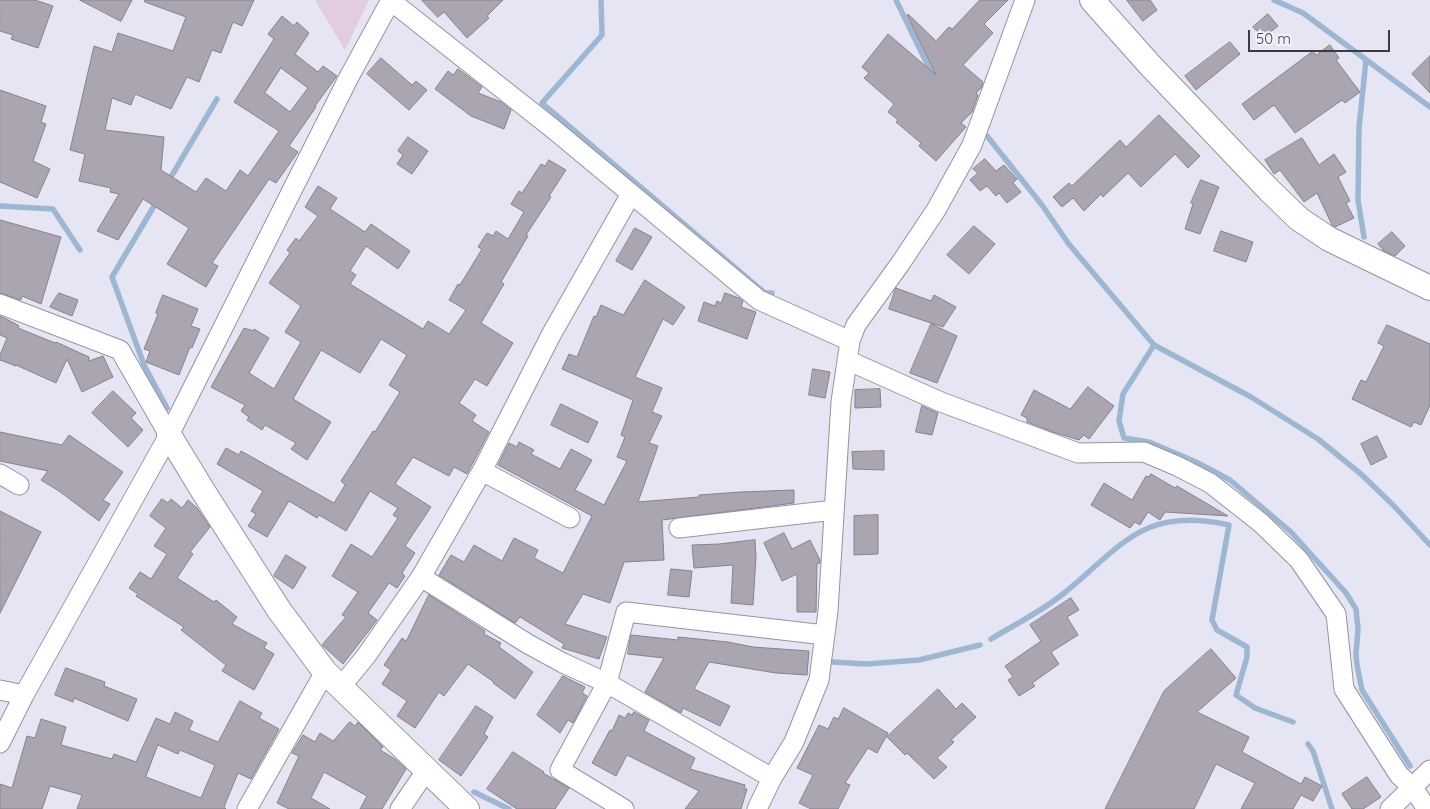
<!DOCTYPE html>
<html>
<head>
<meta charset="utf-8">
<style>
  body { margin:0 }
  #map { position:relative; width:1430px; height:809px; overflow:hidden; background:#e5e5f3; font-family:Quicksand,sans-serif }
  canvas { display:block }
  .scale { position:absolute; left:1248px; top:30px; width:142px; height:22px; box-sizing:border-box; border:2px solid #3b3b41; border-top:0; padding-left:6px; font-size:15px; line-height:18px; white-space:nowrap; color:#3b3b41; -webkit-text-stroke:4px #f3f2fe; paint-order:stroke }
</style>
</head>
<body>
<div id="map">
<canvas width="1430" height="809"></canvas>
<div class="scale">50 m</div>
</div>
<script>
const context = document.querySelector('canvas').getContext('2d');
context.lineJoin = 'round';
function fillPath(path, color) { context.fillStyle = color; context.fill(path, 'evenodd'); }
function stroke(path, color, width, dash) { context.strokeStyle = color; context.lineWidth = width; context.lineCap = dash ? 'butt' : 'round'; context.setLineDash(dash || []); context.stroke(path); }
fillPath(new Path2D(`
  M315,0H369L345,50Z`), '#e2cce2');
stroke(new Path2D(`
  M601,0L602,35L542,103L765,293H772
  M896,0L930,70L935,75
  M1274,0L1303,13L1430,107
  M987,136L1042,205L1068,243L1154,345L1251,397L1318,439L1361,474L1393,505L1430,545
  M168,182L217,99
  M157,201L112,277L144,365L167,408
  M0,206L53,209L80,250
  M1364,237L1358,200L1359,128L1366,60
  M1154,345L1123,394L1119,421L1124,438L1149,442L1196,462L1230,480L1291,532L1346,593L1356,609L1358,629L1356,654L1357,665L1362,690L1410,766
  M991,639C1014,625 1042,611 1063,594C1122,546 1143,506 1229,525L1212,620L1217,630L1247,647V657L1236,695L1255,708L1293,722
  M833,662L866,664L919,660L980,645
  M1308,744L1313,751L1332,809
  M474,792L509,809`), '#9db7d3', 5.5);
const building = new Path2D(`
  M0,0H35L53,6L38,48L11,39L13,35L0,31Z
  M80,0H132L121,21Z
  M145,0H254L242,26L233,22L221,53L212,50L199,82L187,77L171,109L135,94L131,105L112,98L105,130L164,137L161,170L196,192L206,178L226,191L240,170L248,176L279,131L234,102L274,39L268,34L282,16L294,26L297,22L309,33L295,54L318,72L323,66L337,76L315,106L316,107L289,146L298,152L276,183L269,179L212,263L218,266L206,287L167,264L189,228L143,199L118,240L97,231L119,194L110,192L111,188L79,181L85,154L70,150L94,46L112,52L118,33L173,51L186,17L145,2ZM281,68L308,88L290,112L265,93Z
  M422,0H503L487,16L489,18L467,38L444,12L438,17Z
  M980,0H1008L984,24L993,33L963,65L983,82L981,88L976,93L978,95L972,112L961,123L966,127L936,161L919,146L921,143L896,122L898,120L888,112L894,104L864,78L869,73L862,67L888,34L936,75L907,15L908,14L936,41L949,27L952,29Z
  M1127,0H1150L1157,10L1143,21Z
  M1268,14L1278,26L1263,38L1253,27Z
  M1230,42L1240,54L1196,90L1185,76Z
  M1330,45L1339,58L1336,60L1360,92L1345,103L1342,100L1295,133L1274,105L1254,120L1242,104L1313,51L1316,55Z
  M1430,56V93L1412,74Z
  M381,58L412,85L416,81L427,90L409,110L367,74Z
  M458,69L482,87L478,93L501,102L511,110L504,129L471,116L435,89L448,71L453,75Z
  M0,90L46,106L41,122L46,124L33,161L50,169L37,198L0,182Z
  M1159,115L1200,156L1188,168L1175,154L1141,187L1128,173L1103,197L1101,194L1084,211L1073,198L1062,207L1053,197L1069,183L1072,186L1120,140L1126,147Z
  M408,137L428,151L412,174L397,164L403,155L398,151Z
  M1302,138L1319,165L1334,154L1346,172L1338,177L1350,201L1346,203L1354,218L1335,227L1332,225L1317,193L1304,202L1280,170L1274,174L1265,160Z
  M985,159L996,171L1004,165L1017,179L1013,183L1021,192L1007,203L999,193L996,196L987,186L980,191L970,180L978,173L973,169Z
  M549,160L566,170L549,196L551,197L526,235L528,236L501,282L504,284L481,323L513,343L487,386L475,379L459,403L476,415L472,421L489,432L467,474L454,467L449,476L413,457L395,484L431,507L405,546L415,553L402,573L405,576L397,588L389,583L368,613L377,620L343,664L322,645L346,617L342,615L358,592L332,576L351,544L372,557L398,518L393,515L398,508L370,491L346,531L319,515L317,518L289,501L267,537L248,526L256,514L251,511L263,491L217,464L226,448L239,455L241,451L334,503L345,485L341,481L373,431L375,432L400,392L389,385L407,355L381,339L360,373L321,350L293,399L331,422L307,460L291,449L296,443L265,425L262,430L247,420L249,417L241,411L245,405L211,387L244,328L254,331V329L269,338L249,373L274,389L301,342L285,332L301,306L269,283L290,253L287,250L296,238L299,241L318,216L305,207L318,186L337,198L330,209L365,232L371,224L410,251L398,269L366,246L350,271L356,275L350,284L423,329L428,321L449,334L466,310L449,300L458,284L460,285L482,249L478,247L487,233L493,236L496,231L508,239L524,212L511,204L519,191L522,193L541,164L545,166Z
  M1201,180L1219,187L1200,234L1185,229L1193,204L1191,203Z
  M0,220L61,237L41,304L22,296L21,300L0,293Z
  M974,226L995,244L969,274L947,255Z
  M635,228L652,237L632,270L616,261Z
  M1221,231L1253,242L1246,262L1214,251Z
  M1392,232L1405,246L1395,256L1384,251L1378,244Z
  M645,280L685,307L673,325L663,319L635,377L662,388L652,412L662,416L649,443L658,446L638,502L699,497V495L741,492L794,490V503L662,520L664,560L624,562L610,603L583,594L565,624L607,637L599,659L562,648L564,644L520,617L515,623L439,575L451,555L464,562L474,545L502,561L514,538L538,550L534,558L563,573L592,516L498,465L509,443L517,447L519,442L534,450L531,454L560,469L571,449L592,460L575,490L604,505L627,461L617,457L625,437L621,435L633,400L562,369L569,354L577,357L594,316L596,317L601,305L623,315Z
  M896,288L931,301L934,295L956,307L943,327L889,309Z
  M59,293L78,300L72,316L50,307Z
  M725,293L739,298L743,301L741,307L756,312L747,339L698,321L704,302L715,306L717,301L721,303Z
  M163,295L198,309L191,326L200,329L192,348L190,347L179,375L146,362L150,351L144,349L158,314L156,313Z
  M0,316L16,324L19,326L18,328L55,343L56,342L89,357V361L103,356L113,377L82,392L67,359L56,383L16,365V366L0,360V355L7,338L0,335Z
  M931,324L957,336L937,383L910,373Z
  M1387,325L1430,344V405L1421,425L1414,422L1411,427L1352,399L1361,380L1366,382L1384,346L1378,343Z
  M813,369L830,372L825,398L809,395Z
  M1088,387L1114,406L1089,439L1084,435L1079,440L1053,432L1027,422V418L1021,415L1034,390L1070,409Z
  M880,389L881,407L855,408V390Z
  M113,391L136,413L131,418L143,430L128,447L92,413Z
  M561,404L598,422L588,443L551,425Z
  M922,406L938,413L932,435L916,432Z
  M0,432L62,445L69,435L123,472L103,500L110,504L99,521L59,491L41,480L48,471L0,461Z
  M1377,436L1387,457L1371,465L1361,444Z
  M884,451V470L853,469L852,452Z
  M1151,474L1175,488L1177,486L1228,516L1165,512L1160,520L1148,512L1140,525L1135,522L1130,528L1091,505L1104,483L1132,500L1146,476L1149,477Z
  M162,499L168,503L171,499L182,508L188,500L197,508L210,527L190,552L193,554L177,578L214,602L216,600L237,617L232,624L267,643L264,648L274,654L254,690L222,671L226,665L181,630L184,627L136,596L138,594L129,588L140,572L151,579L167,554L154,546L166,528L150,516Z
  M0,511L41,532L0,613Z
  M878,515V554L854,555V516Z
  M784,533L792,549L810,540L820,560V563L817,564L816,612H797V574L782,581L764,543Z
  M755,540L756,557L753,605L731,603L733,565L694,568L692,545L719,544Z
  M286,555L306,567L293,589L274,576Z
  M671,569L692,571L689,597L668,595Z
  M429,595L485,631L484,634L501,643L499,647L533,672L515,699L493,683L494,682L468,664L444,696L439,692L415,728L397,716L407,701L382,684L391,670L384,665L402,638L406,641Z
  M1071,598L1079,610L1067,617L1078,635L1051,652L1059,664L1032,683L1035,686L1019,696L1008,680L1013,677L1005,666L1041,641L1030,625Z
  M631,635L678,640V637L728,642L753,647L809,651L807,675L776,673L709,662L694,689L730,706L720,726L683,708L681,713L645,692L664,658L628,654Z
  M1211,649L1236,678L1197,712L1249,737L1242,752L1301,784L1305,777L1322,786L1313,801L1301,795L1293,809H1241L1255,783L1216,764L1194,809H1105L1164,691Z
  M66,668L105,682L104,686L137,699L128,721L74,698L73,702L55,695Z
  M563,676L585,687L582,693L587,696L573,723L568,720L560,733L537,715Z
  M938,689L956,709L962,703L976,717L951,740L954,742L937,758L947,767L934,779L907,753L905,755L887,737Z
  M240,701L262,713L259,718L279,729L251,779L238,773L224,807L226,809H77L82,795L50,786L42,809H0V784L12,788L27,736L35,738L41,719L66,727L61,745L112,759L114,754L136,762L156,718L170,724L175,712L193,721L189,730L218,742ZM158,745L178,754L180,750L215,765L201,798L146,777Z
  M476,706L493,717L484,734L488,737L461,776L439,760Z
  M844,708L888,733L877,753L868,748L845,783L850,785L838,809H811L799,803L813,775L797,768L819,725L828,729L834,717L838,719Z
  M634,712L649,720L644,731L695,758L690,769L745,785L744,789H747L741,809H685L699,791L627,755L616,776L592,763L610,730L612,731L619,715L625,718L628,713L632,715Z
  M350,722L355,726L358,722L383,747L380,750L395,759L406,769L382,809H360L367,796L324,772L311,798L330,809H289L277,803L299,756L292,753L303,735L315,742L320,733L333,741Z
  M513,752L544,772L543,773L569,788L555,809H517L487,789Z
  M1367,777L1381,797L1363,809H1352L1342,794Z`);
fillPath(building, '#aba5b2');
stroke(building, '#87818e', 1);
const minor = new Path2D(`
  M391,1L552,128L759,300L850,341
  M0,304L120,350L169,435
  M847,360L941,402L1078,453L1144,452L1177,466L1210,483L1261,523L1299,560L1336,614L1344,689L1399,775L1413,788L1427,809
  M482,471L570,518
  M0,474L19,485
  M679,528L834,510
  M421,577L528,644L563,663L607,683L772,778
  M340,688L366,656L421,577L482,471L551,335L631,194
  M0,690L24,695
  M0,743L24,695L169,435L349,77L391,0
  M247,809L325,672
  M400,809L426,771
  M624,809L560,770L607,683L626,612L825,635
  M757,809L772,778L794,742L819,680L828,611L841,402L850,341L856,325L900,264L936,210L972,145L1025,0
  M1390,809L1430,770`);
const tertiary = new Path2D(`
  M1092,0L1149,64L1269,190L1299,219L1329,239L1430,288
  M169,435L203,491L279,610L325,672L467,809`);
stroke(minor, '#9493a1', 21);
stroke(tertiary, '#9493a1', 26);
stroke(minor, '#fff', 19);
stroke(tertiary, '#fff', 24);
</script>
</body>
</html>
